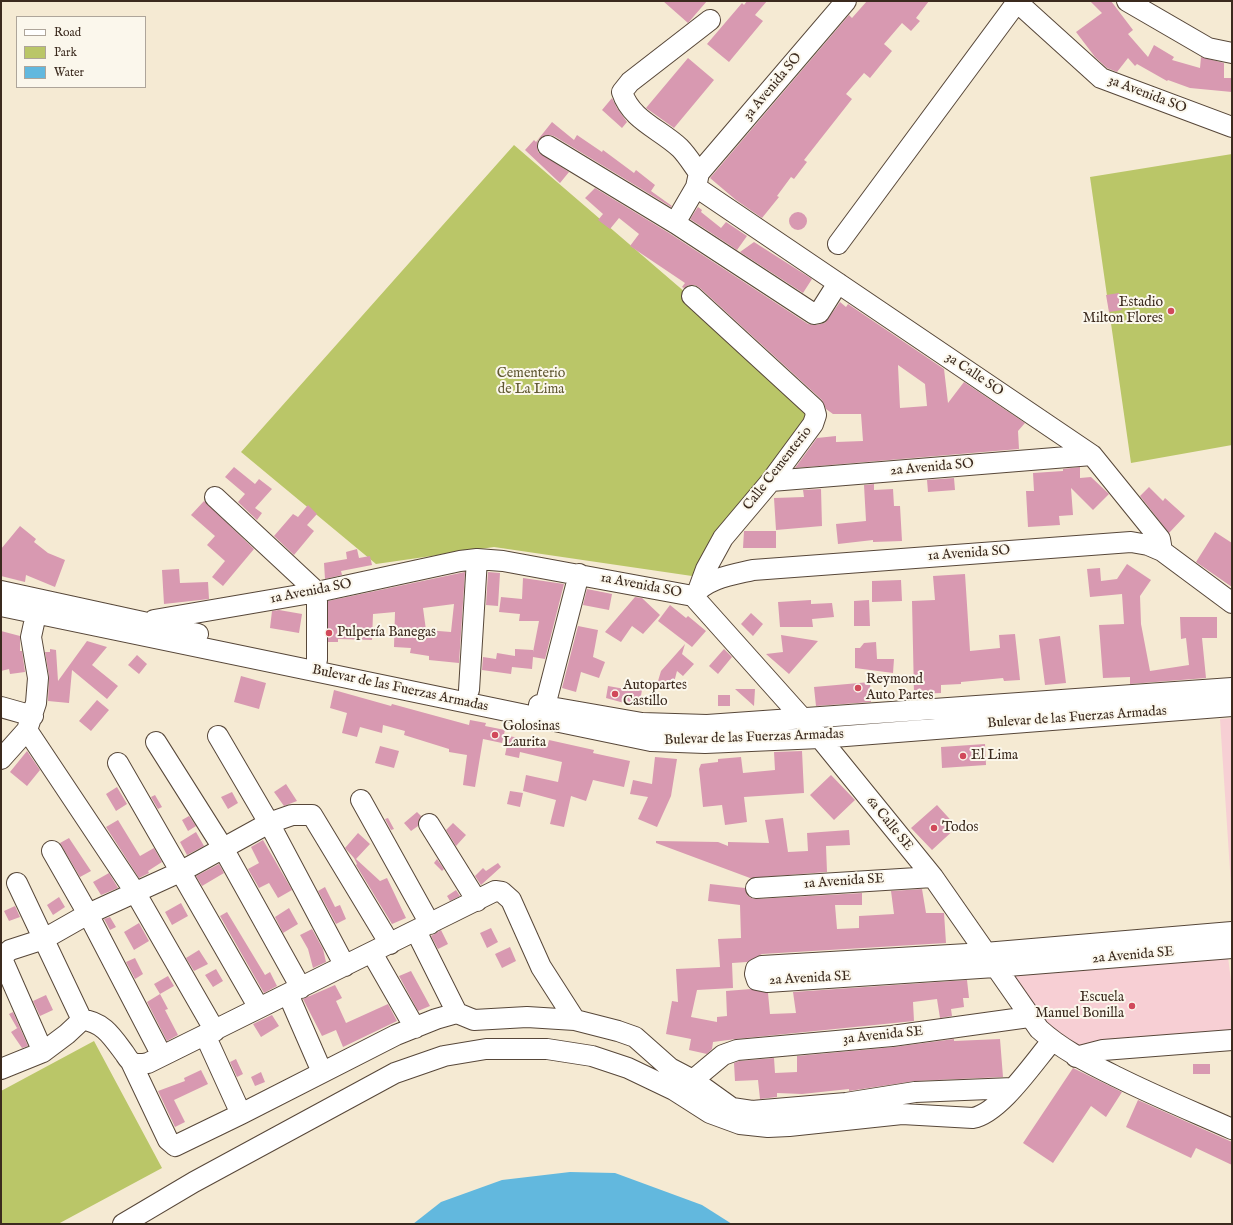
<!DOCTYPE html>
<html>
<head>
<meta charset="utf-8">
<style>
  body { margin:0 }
  #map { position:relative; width:1233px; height:1225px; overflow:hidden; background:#f5ead3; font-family:"IM FELL English",serif }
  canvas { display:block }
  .frame { position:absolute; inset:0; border:2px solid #3b2a1e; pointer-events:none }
  .legend { position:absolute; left:16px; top:16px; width:130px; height:72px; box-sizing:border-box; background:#fbf7ec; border:1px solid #aea59a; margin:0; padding:5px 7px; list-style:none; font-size:12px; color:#3b2a1e }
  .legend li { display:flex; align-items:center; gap:8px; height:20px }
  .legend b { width:20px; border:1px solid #aea59a }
</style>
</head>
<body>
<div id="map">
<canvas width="1233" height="1225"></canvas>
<div class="frame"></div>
<ul class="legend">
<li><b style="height:5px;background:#fff"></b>Road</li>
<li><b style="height:11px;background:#bac668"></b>Park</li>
<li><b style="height:11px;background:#62b8de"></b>Water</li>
</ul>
</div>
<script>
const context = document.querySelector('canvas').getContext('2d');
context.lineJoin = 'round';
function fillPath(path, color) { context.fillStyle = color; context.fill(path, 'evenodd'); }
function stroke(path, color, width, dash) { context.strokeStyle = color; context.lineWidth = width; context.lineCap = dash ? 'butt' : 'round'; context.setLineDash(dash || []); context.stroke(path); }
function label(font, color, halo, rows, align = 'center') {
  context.font = font + ' "IM FELL English",serif'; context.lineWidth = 4; context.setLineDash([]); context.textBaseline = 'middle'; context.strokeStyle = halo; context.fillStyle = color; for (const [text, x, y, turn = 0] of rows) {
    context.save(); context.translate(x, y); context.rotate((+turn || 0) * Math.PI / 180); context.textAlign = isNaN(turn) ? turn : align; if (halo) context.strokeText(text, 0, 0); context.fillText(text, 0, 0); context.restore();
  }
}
fillPath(new Path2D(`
  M1232,718V901L1220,719Z
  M1227,949L1232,989V1033L1084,1049L1043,1024L1008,967Z`), '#f7cfd4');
fillPath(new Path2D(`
  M514,145L822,410L692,576L494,547L376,564L241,452Z
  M1232,154V445L1131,463L1090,177Z
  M94,1041L162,1168L58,1224H1V1091Z`), '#bac668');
fillPath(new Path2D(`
  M570,1172L615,1173L702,1205L732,1224H413L441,1202L502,1180Z`), '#62b8de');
fillPath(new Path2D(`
  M663,1H707L688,23Z
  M747,1H767L755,15L763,21L729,62L707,44L742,3L744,5Z
  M867,1H929L916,18L920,21L911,31L902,23L884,44L892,51L870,78L864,73L846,94L852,99L804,160L807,162L794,179L791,177L777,196L779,197L762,218L736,200L710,178L849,15L852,18Z
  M1090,1H1111L1133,30L1128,34L1148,57L1154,45L1174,57L1172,60L1200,68L1201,57L1224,63V78H1231L1232,92L1190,88L1168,80L1167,81L1137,64L1135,66L1128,58L1117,72L1107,68L1095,57L1076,32L1102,13Z
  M688,58L714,80L674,128L646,108Z
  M612,98L617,108L627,122L622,128L602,110Z
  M552,122L574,140L577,135L602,152L603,150L634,173L636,170L655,185L651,191L672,206L671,207L554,136L549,135L543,136L538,140L537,145L538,152L569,172L560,183L525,150L534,140L536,142Z
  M595,188L669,233L808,324L816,325L825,323L840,302L846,307L848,304L944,369L948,403L964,382L1025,423L1018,431L1019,449L795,468L817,438L836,436V442L863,441L861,414H833L826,409L822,400L700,288L695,285H689L684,288L682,287L685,283L630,246L639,234L619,218L610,229L598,220L603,214L585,198ZM898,365L925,384L927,406L900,408Z
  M698,207L702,210L701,212L721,228L726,222L747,236L737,250L690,219Z
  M789 221a9 9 0 1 1 18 0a9 9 0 1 1-18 0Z
  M754,242L812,279L803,293L740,252Z
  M1119,293L1122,310L1109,312L1106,295Z
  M234,467L255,484L259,479L272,489L255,508L262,513L257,520L238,502L245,494L225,477Z
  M1080,467V478L1091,477L1109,494L1093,510L1071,488L1073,515L1059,516L1060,525L1028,527L1026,491H1034L1033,473L1063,471V469Z
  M954,478L955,490L928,492L927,480Z
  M874,484V490L893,489L894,506H900L902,541L873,542V540L838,544L836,524L866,521L864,485Z
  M1149,487L1163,501L1165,498L1185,516L1169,533L1140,496Z
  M821,489L822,526L776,530L774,498L804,497L803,490Z
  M204,501L254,549L223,586L212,577L225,561L207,545L215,536L191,515Z
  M308,505L317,514L307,525L314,531L294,555L274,536L293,514L298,517Z
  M20,526L36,539L34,542L48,553L65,560L55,587L26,575L25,582L1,576V549Z
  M744,531H776V548H743Z
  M1215,532L1232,543V587L1196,562Z
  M357,549L359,558L370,556L372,565L341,571L342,575L325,579L324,563L347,559L346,552Z
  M1127,564L1151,580L1140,596L1141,624L1150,671L1189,665L1186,638L1181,639L1180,617H1217V638H1202L1206,678L1130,684V677L1103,678L1099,625L1124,624L1122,594L1090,597L1087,569L1100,568L1101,581L1117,579Z
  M179,569L180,583L208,582L209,599L164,604L162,570Z
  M465,572L459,663L429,660V656L410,653L411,648L394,647L395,612L373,614L372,640L338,639V642H328V601ZM454,604L451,632L426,630L423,608Z
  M488,572L500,573L498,606L486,605Z
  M965,574L970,651L1000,648L999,635L1015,634L1020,680L1004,681L1003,678L961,682V684L941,685V693L914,694L912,601L935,600L933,576Z
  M523,578L564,584L545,659L533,657L532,669L512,667L511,674L482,670L483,657L496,659L497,653L515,656V649L533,650V652L539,621H519L520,614L499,612L501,597L522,599Z
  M901,580L902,601L872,602V581Z
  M587,589L612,594L609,610L583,605Z
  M635,597L642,598L660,615L643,634L632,626L621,642L605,632Z
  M811,600V604L832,603L834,617L812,619L813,627H780L778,602Z
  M869,600L870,626H854V601Z
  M670,605L686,618L688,616L706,631L692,647L658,621Z
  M279,610L302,614L299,633L270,628L272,611Z
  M751,613L763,624L753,636L741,624Z
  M578,626L598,630L593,657L605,662L599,678L581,672L576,692L562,688Z
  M1,631L20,636V651H22L25,672L10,674L9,669L1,671Z
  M781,635L818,641L789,674L766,654L783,652Z
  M1060,636L1066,683L1045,685L1039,639Z
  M87,641L107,647L92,665L118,686L107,699L72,670L69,703L48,701L49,676L45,652H50V649L56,650L58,681Z
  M876,642L877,659H894L893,673L855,668V648H860L864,643Z
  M685,644L682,654L694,664L683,676L677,671L673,686L658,681L661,671Z
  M724,649L732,657L718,674L709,666Z
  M137,655L147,664L139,674L128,665Z
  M241,676L266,683L259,709L234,702Z
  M870,682L871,702L816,706L814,687Z
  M608,686L625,689V686L642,690L639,707L606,698Z
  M735,689H755L754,706Z
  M334,690L391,706L392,704L469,725L470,720L486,723L485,726L505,730L502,743L483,739L475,787L463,785L467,755L449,752V749L404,735L405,731L383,725L382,733L360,727L357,737L342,733L347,713L330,708Z
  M718,695H730V706H718Z
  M97,700L109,710L91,731L79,721Z
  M509,736L548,744L549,740L594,750L593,753L630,761L624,787L593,780L586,801L571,796L564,827L550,824L556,800L523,791L526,775L558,782L562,762L520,752L519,758L505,755Z
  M985,744L986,765L942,768L941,747Z
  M380,746L399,751L394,768L375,763Z
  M27,751L40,770L27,786L10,772Z
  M802,751L804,793L744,797L747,822L725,825L722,805L703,807L699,769L701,764L718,762V759L741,757L743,773L775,770L774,752Z
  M655,757L677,759L671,796L657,827L638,819L648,797L630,794L633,780L652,784Z
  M831,775L855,800L834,820L810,795Z
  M286,784L297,801L284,806L274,792Z
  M117,787L127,804L116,811L106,794Z
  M510,791L523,793L520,807L507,804Z
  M232,792L238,803L228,809L221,797Z
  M155,795L162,807L158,809L151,797Z
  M937,805L957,827L932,850L911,828Z
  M417,812L421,816L418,826L411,831L404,823Z
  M189,816L196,826L188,831L182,820Z
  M388,818L394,829L391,830L385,819Z
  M783,818L788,852L808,851L807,833L849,830L850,845L826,846L827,872L750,878L656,843V841L718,842L728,846V842L769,843L765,820Z
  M118,820L140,856L154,848L162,862L148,871L149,873L139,878L106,827Z
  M453,823L466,835L456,846L446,830Z
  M196,832L204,846L187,855L180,842Z
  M358,833L370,844L356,859L380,881L387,878L406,918L392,924L356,865L357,864L354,858L345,848Z
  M69,838L91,871L80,877L60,843Z
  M263,840L292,890L278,898L269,883L259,888L248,869L259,863L251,847Z
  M437,859L444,869L442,871L434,863Z
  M498,863L501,867L481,885L475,876L483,868L486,871Z
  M219,864L224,873L202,886L196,876Z
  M109,873L118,888L101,895L93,882Z
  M710,884L745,888L747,895L751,898L757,899L862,893V905H835L837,929L859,928V916L894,914L891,891L922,889L926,913H944L946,943L762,954L747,962L732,963L733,988L697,990L691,1017L717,1022V1017L727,1016L726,991L751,989L768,993L770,1014L796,1013L793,992L967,980L969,998H963L964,1007L951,1009L952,1016L940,1018L937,999L913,1002L914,1021L736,1039L713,1042L712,1049L707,1054L689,1050L691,1039L666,1034L672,1001L678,1002L676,969L720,967L718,939L741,938L740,905L708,901Z
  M325,887L335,907L340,905L346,919L336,924L318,891Z
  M456,890L460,896L450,901L447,896Z
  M59,897L65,907L53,915L47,905Z
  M181,903L188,916L172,925L165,912Z
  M15,906L20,917L9,921L4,911Z
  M289,908L298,924L283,933L275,917Z
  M227,912L265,975L270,972L277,986L264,993L220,916Z
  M110,917L116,927L110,930L104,919Z
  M139,923L149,941L134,950L124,932Z
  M491,928L498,942L487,948L480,933Z
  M312,929L323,949L326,962L313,968L308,949L300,935Z
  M441,930L448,944L438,949L431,936Z
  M510,947L516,961L502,968L495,954Z
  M199,950L208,964L194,971L186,958Z
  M135,958L143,974L135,979L126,962Z
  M216,969L223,981L213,987L205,975Z
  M411,971L430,1006L418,1011L399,976Z
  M168,976L174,986L160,994L154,984Z
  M335,985L342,998L336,1001L346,1023L388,1004L397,1021L343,1047L336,1030L322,1036L303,999Z
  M160,994L168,1009L165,1010L178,1035L167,1041L147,1002Z
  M46,995L53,1010L40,1016L33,1001Z
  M13,1012L28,1046L22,1048L11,1032L19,1027L17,1028L9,1014Z
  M272,1015L279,1026L261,1037L253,1024Z
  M954,1039V1041L1000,1039L1003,1077L915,1081L849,1091V1089L802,1094L777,1093V1097L760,1099L758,1080L735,1081L734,1063L739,1061L774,1058L775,1073L797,1072V1056L894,1047Z
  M236,1059L243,1074L237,1077L230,1062Z
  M1193,1064H1210V1074H1193Z
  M1073,1068L1122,1092L1106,1117L1091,1106L1053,1163L1023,1143Z
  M201,1070L208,1084L174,1100L185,1122L175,1127L158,1091L185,1081L184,1078Z
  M261,1072L265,1082L255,1086L251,1077Z
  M1138,1100L1232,1142V1165L1196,1148L1191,1158L1126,1127Z`), '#d899b1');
const minor = new Path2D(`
  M846,1L699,173L696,187L1092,455L1160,539L1162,551L1232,603
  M1016,1L1101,78L1232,127
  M1127,1L1208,48L1232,53
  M548,146L675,223L814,314L819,313L838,283
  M699,173C693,165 687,155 680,148C660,129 631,120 622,92L630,82L710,20
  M675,223L696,187
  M838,244L1017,2
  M692,296L814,408L816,415L813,424L771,481L723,538L706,569L699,588
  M771,481L1092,455
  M215,497L317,592V660
  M1,591L198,634
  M693,596L820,738L933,877L1039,1029C1062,1050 1089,1063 1117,1077C1155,1096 1194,1112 1232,1129
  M693,596C707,578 732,575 753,570L1131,542L1148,545L1162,551
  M1,606L651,741L705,743L820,738L1232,706
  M154,620L317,592L460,561L477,559L503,561L693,596
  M469,690L477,559
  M539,705L642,723L707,725L1232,688
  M545,706L579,574
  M1,707L33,716
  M27,730L135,892L215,1031
  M218,736L269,823L345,966
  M156,742L223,848L301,988
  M1,759L27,730L36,703L38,678L31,637L36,614
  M118,763L259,1008
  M361,800L430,924
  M429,824L477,901
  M52,851L88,914L162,1056
  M17,883L82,1020
  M756,888L933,877
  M416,931L457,1013
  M1232,932L985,953L762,966L756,969L755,974L757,980L767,982L995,967L1232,948
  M372,953L415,1028
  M288,994L322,1072
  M205,1035L241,1114
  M43,1052L3,961V956L10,950L44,939L88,914L180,872L269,823L292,815H312L390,944
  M1076,1057L1103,1050L1232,1040
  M131,1062L168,1140L175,1146L241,1114L396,1035L436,1019L457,1013L474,1020L527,1017L575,1020L618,1031L635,1037L670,1068L693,1080L723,1055L737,1050L892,1036L1029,1017
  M1,1069L43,1052L67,1034L82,1020C103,1021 113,1038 125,1054C127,1057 129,1061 133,1063C138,1065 143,1064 148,1063L495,891L502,892L511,900L541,967L575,1020
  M693,1080L732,1108L752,1111L846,1103L915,1092L1013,1088
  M123,1224L194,1182L395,1073L444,1056L486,1049H547L592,1056L628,1068L674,1090L710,1113L740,1124L768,1127L789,1126L902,1114L973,1118C1000,1113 1034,1062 1052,1041`);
stroke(minor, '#574739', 22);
stroke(minor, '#fff', 20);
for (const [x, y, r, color] of [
  [1171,311,4,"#d1495b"],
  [329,633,4,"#d1495b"],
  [858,688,4,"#d1495b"],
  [615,694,4,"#d1495b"],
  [495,735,4,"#d1495b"],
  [963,756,4,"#d1495b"],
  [934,828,4,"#d1495b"],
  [1132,1006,4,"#d1495b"]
]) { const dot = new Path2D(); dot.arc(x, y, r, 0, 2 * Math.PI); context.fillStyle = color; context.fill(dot); stroke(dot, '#fbf7ec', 1.5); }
label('14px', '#3b2a1e', '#fbf7ec', [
  ["3a Avenida SO",773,87,-50],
  ["3a Avenida SO",1147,95,21],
  ["3a Calle SO",974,375,34],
  ["2a Avenida SO",932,468,-5],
  ["Calle Cementerio",778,469,-52],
  ["1a Avenida SO",969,554,-4],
  ["1a Avenida SO",641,586,11],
  ["1a Avenida SO",311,592,-11],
  ["Bulevar de las Fuerzas Armadas",400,689,12],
  ["Bulevar de las Fuerzas Armadas",1077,718,-4],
  ["Bulevar de las Fuerzas Armadas",754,738,-2],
  ["6a Calle SE",889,824,51],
  ["1a Avenida SE",844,882,-4],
  ["2a Avenida SE",1133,956,-5],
  ["2a Avenida SE",810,979,-3],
  ["3a Avenida SE",883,1036,-6]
]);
label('14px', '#3b2a1e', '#fbf7ec', [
  ["Estadio",1163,303,"right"],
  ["Milton Flores",1163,319,"right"],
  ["Pulpería Banegas",337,633],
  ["Reymond",866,680],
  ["Auto Partes",866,696],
  ["Autopartes",623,686],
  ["Castillo",623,702],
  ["Golosinas",503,727],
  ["Laurita",503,743],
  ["El Lima",971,756],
  ["Todos",942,828],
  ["Escuela",1124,998,"right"],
  ["Manuel Bonilla",1124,1014,"right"]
], 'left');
label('14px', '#615934', '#fbf7ec', [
  ["Cementerio",531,374],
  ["de La Lima",531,390]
]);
</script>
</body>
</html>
